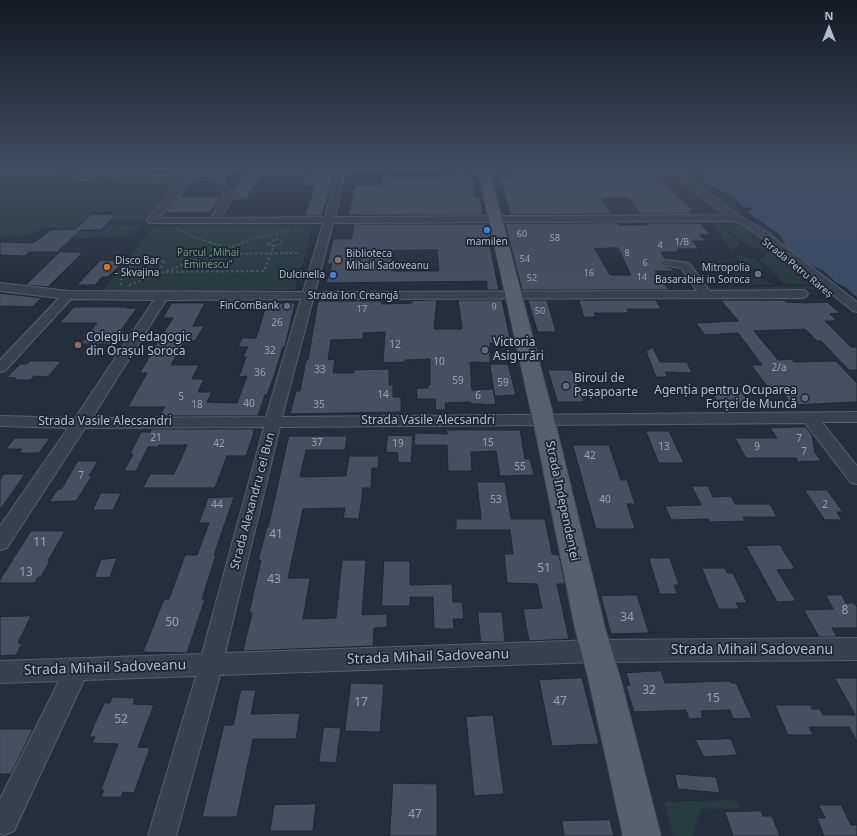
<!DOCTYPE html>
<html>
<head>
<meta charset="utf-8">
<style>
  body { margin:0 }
  #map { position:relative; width:857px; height:836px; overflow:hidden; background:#242f3e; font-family:"Noto Sans",sans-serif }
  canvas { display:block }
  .north { position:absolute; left:809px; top:8px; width:40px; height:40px; -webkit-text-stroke:3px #1d2633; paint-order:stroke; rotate:0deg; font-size:11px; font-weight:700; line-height:16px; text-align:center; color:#b4bcc9 }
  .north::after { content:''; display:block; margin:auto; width:14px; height:18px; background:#b4bcc9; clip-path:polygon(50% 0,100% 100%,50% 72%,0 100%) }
</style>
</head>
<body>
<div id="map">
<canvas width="857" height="836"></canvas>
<div class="north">N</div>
</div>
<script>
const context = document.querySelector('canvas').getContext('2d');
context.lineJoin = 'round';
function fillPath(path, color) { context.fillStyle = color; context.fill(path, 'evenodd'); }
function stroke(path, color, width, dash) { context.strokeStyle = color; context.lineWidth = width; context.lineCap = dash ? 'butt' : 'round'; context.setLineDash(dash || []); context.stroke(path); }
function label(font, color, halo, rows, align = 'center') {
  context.font = font + ' "Noto Sans",sans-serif'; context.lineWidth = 3.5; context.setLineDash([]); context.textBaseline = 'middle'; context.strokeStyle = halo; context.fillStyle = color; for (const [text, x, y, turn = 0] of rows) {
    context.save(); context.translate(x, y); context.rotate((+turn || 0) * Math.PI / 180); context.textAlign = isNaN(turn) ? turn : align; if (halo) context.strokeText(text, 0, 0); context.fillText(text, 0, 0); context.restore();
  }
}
fillPath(new Path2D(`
  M658,167L722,214L585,216L575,202L583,186L571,168Z`), '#32303f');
fillPath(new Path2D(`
  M0,166H73L72,170L62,174L66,175L55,181L76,184L75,186H83L88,184H104L116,177L183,179L156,210L152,211L145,220L110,222L117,215L112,214L114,211L94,212L85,220H82L77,225H80L73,231H101L110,224L142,225L134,233L119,236L53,240L64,227H42L32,234L0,236V217L6,216H0Z
  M678,166H684L705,184L736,204L742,212L771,231L780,243L847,294L857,302V306L767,235L769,232L743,213H738L735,211L680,171L683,170Z
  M709,220H715L719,223L740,244L733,249L736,256Z
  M721,220H733L738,222L774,250C754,253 732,236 721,220Z
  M312,226L306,253L294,290L103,291L153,227Z
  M776,252L813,283L811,285L785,284L759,259L766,256L767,253Z
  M738,255L756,260L764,268H745L737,258Z
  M743,277L765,279L771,285H711L713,281H746Z
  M818,286L821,289L707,290L711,288Z
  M735,800L740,808L701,809L693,836H673L664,802Z`), '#263c3f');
fillPath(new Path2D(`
  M690,166H857V297L845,287L836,283L824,271L811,265L786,246L779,234L747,212L753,208L744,207L732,197L709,185L702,180V177Z`), '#394c67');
const building = new Path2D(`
  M96,166H104L99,172L100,176L90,182L71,180Z
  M649,169L693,210H689L692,214H640L629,198H602L612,214L510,215L500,178L515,177L513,171Z
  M455,171H471L475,197H480L483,215H348L355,185H381L382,176H393V178H443V184L448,188L453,184L454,178H456Z
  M246,172H305L304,177H261L246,200H233L235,194L233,190Z
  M309,172H335L322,216H304L315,186H302Z
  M180,196H222L210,213H166Z
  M92,214L116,215L101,230H81L57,252H29L25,256L0,255V242L33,243L51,230L75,229Z
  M618,223L619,225H647L646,223H700L710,235H700L706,241H692L699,249H677L679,252H661L665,259L658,262V264L661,266L671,268L674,271H655L669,290H522L505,224ZM618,248L631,275H610L595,249Z
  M354,224H488L491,237H488L499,290H487V281L326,283L332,264H327L333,239H351ZM437,250L439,271H393V251Z
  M60,252H83L48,287L26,285Z
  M101,260L124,261L108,277H102L95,285H77Z
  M0,293L42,298L32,307L0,306Z
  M437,300L434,329H462L458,300H502L511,343H490V363L470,362L472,390L493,389L496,404L483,405V404H471L470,402L445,403L446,410H436L435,399H417L416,388H428L427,385H430V359L405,360V362L383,363L385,332L363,333V339L331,340L328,360L335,359L333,373H354V370L389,369V385H393V397H401V412L290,414L296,391H300L306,360H308L318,301H382V304L412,303V301Z
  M528,300H547L556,332H538Z
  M579,300H656L661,309H627L629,313H594L596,317H584Z
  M721,300H784L786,302L806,303L827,302L840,313L830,314L837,321H825L851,347H857V370H849L821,341H817L805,329L754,331L778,360L792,359L794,362L836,361L857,383V402L792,405L783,393L773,394L751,365H762L738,333L705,335L696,323L738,321Z
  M172,303H205L193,326H204L195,341H185L171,365H199L192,379H204L198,392H212L207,402L237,403L247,376L239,377L246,357H243L248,347H238L242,338H256L267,303H295L285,347H283L274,376L267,395H265L258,416H159L165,407H128L147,373H140L149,357H148L173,318H163Z
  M74,307H128L127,308H137L121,330H125L114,344H81L97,323H60Z
  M653,348L660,362H687L692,373L665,372L668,377H656L646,351Z
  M30,361H61L48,377L34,376L30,380H14L16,378L7,377L20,364H27Z
  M490,364H508L516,395L495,396Z
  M548,370H572L584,402H558Z
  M712,391H741L750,404H719Z
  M806,427L812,435L815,453L821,461L798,462L796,458H746L735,438H777L770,428Z
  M152,429H254L253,433H254L246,456H227L215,488H143L150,474H174L187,445H159L158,447H148L136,471H124L133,454H130L141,432H150Z
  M446,430H520L525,459H530L534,475L500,476L496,451L471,452L472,471H448L447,445H414L415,433L447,434Z
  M646,431H669L684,463H659Z
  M388,435L413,436L411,463L398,462V453L386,452Z
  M289,436H347L345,450H306L300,477L346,476L349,456H379L378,468H372L371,488H363L359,519L343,518L345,508L303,509L288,578H310L303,619L336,618L342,560H366L362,615L387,614V627L374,628L373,646L243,651L252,613H249L261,560H258L267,527H268Z
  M15,438H50L39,453H19L22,449H6Z
  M573,445H609L621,480H627L635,504H627L635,529H596Z
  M78,461H98L89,476H92L76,501L49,502L58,489H61Z
  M4,474H25L0,510V480Z
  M477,482H505L511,519H545L552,554L559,555L565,584H557L569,639L529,641L523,609L542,608L537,584L507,583L504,554H513L510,530H456V519H481Z
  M692,486H708L713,497L731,496L735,504H770L777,517H743L745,521L710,522L708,519L671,520L665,506L701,505Z
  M805,490H827L843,512H837L842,520H825Z
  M101,493H121L113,510H93Z
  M234,497L214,555H216L202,599H205L187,653L143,652L164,599H169L185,555H197L209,523H199L208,498Z
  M31,531H65L48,561H50L41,577H38L35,583H0V580Z
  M780,545L795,569L777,570L796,601L777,602L746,546Z
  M117,558L110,577L94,578L101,560Z
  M649,558H670L679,585H674L677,594H660Z
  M384,561H410V585L452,584L453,602H462L464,619H453L454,629H434L433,597H410V606H382Z
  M702,568H725L727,573H733L747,603H736L739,609H719Z
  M637,595L649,633L611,634L601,596Z
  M826,595H842L846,603H854L857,607V628H832L837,637H819L804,610L833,609Z
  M478,612H502L505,642H481Z
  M31,616L18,643H22L16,655L0,656V617Z
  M661,671L665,683L730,681L731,683H736L752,718L733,719L730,710L701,711L703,718L689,719L686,710L634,712L626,686L630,685L626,673Z
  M582,678L599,744L552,746L539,680Z
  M835,678H857V742L849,727H809L813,735H788L775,705H811L812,709H820L823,715H855Z
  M351,683L384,684L380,732L345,731Z
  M241,690H256L251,714L300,713L296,739H253L237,817H202L224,725H233Z
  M112,697L135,698L133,704L154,705L138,747L150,748L134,793L123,792L121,797H101L104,790H101L118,744L92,743L95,737H89L104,703H110Z
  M493,715L504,794L474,796L466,717Z
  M324,727L341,728L336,763L319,762Z
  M0,729H33L11,774H0Z
  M731,739L737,755L704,757L695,740Z
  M675,774L716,777L720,793L678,789Z
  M393,783L437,784V836H390Z
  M316,804L313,831H270L274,805Z
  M819,805H841L851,825H857V836H824L817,818H825Z
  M761,811L763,816H772L780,836H733L725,812Z
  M610,820L614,836H564L562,821Z`);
fillPath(building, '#455162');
stroke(building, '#1f2835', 1);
const minor = new Path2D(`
  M106,166H115L110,172H112L158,175L207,174L217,173L227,166H600L596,168L453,170L452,183L448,186L444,183L445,170L345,171L335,217L725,215L662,166H672L738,215L765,231L857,302V312L853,311L758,235L740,223L733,221L333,223L315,292L697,291L681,268L661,265L659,263L665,260L689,263L710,291L802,290L806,291L808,294L806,297L802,298L313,299L282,417L857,412V422H822L857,466V484L851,483L805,423L280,427L225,653L596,640L857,638V660L596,662L220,675L176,836H148L196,676L84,680L14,831L4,835L0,834V799L59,681L0,683V661L202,654L264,427L85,428L7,548L0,550V526L68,428L0,426V416L75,418L154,300L71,299L5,371L0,372V360L59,298L0,291V283L68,291L303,292L323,223H149L147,219L149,217L182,180C155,181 127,182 101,175L100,173ZM231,171H337L325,217L221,218L234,195L232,191L224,185C223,177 226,176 231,171ZM215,179L216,186L224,195L211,218H159L192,180ZM301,299L266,417L92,418L166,300Z`);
const major = new Path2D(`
  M477,166H488L558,434L605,628L621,681L661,836H623L589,681L575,628L536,434Z`);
stroke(minor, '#565f6c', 2);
stroke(major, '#414a57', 2);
stroke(new Path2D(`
  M178,229L192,237L213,243
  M277,239L282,241L281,243
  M242,243L256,238L291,230
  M269,243L276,239L278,233`), '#44595c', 1.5, [2, 2]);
stroke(new Path2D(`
  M209,242L229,248
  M274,246L281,244L282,242
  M215,254L298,253
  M166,272L264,271L274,246L268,245L269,242
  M118,273L159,272
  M121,285L120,281L134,261H165L158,272
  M129,285L245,242`), '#44595c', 2, [2.5, 2.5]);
fillPath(minor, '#38414e');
fillPath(major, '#56606e');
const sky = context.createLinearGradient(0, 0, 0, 283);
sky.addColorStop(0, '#141a22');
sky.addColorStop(0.59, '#3f4d63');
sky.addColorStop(1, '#3f4d6300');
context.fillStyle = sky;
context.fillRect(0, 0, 857, 283);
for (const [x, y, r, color] of [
  [487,230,4,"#3f7fe0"],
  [338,260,4,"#8d6e63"],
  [107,267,4,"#e8710a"],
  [758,274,4,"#6b7280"],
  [333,275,4,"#3f7fe0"],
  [287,306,4,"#5c6f8a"],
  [78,345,4,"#8d6e63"],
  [485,350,4,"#5c6f8a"],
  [566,386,4,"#5c6f8a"],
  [805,398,4,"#5c6f8a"]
]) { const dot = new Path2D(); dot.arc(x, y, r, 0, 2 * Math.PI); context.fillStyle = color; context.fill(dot); stroke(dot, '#1d2633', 1.5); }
label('9px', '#98a1af', null, [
  ["60",522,234],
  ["58",555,238],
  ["1/B",682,242],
  ["4",660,245],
  ["8",627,253],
  ["54",525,259],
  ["6",645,263],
  ["16",589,273],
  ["14",642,277],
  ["52",532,278],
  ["9",494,307],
  ["17",362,309],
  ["50",540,311]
]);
label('10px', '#b4bcc9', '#1d2633', [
  ["mamilen",487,242,"center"],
  ["Biblioteca",346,254,"left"],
  ["Mihail Sadoveanu",346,266,"left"],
  ["Disco Bar",115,261,"left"],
  ["- Skvajina",115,273,"left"],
  ["Mitropolia",750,268],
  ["Basarabiei in Soroca",750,280],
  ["Dulcinella",325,275],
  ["FinComBank",279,306]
], 'right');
label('10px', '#6b9a76', '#1d2633', [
  ["Parcul „Mihai",208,253],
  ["Eminescu”",208,265]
]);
label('10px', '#b4bcc9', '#1d2633', [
  ["Strada Petru Rareș",797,268,39],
  ["Strada Ion Creangă",353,296]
]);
label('10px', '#98a1af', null, [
  ["26",277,323],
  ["12",395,345],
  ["32",270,351],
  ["10",439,362],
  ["2/a",779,368],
  ["33",320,370],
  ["36",260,373],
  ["59",458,381],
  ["59",503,383],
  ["14",383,395],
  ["6",478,396],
  ["5",181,397],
  ["40",249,404],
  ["18",197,405],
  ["35",319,405],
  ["21",156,438],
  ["7",799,439],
  ["37",317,443],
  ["15",488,443],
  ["42",219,444],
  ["19",398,444],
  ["13",664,447],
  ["9",757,447],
  ["7",804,452],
  ["42",590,456],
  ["55",520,467],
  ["7",81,476],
  ["53",496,500],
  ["40",605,500],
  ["44",217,505],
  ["2",825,505]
]);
label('12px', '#b4bcc9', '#1d2633', [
  ["Colegiu Pedagogic",86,338],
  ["din Orașul Soroca",86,352],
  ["Victoria",493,343],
  ["Asigurări",493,357],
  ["Biroul de",574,379],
  ["Pașapoarte",574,393],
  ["Agenția pentru Ocuparea",797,391,"right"],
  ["Forței de Muncă",797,405,"right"]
], 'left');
label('12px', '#b4bcc9', '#1d2633', [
  ["Strada Vasile Alecsandri",428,421],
  ["Strada Vasile Alecsandri",105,422],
  ["Strada Alexandru cel Bun",253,501,-75],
  ["Strada Independenței",562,501,78]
]);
label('12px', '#98a1af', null, [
  ["41",276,535],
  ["11",40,543],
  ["51",544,569],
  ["13",26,573],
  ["43",274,580],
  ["8",845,611],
  ["34",627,618],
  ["50",172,623],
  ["32",649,691],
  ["15",713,699],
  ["47",560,702],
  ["17",361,703],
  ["52",121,720],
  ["47",415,815]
]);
label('14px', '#b4bcc9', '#1d2633', [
  ["Strada Mihail Sadoveanu",752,650],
  ["Strada Mihail Sadoveanu",428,657,-2],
  ["Strada Mihail Sadoveanu",105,668,-2]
]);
</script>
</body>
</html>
